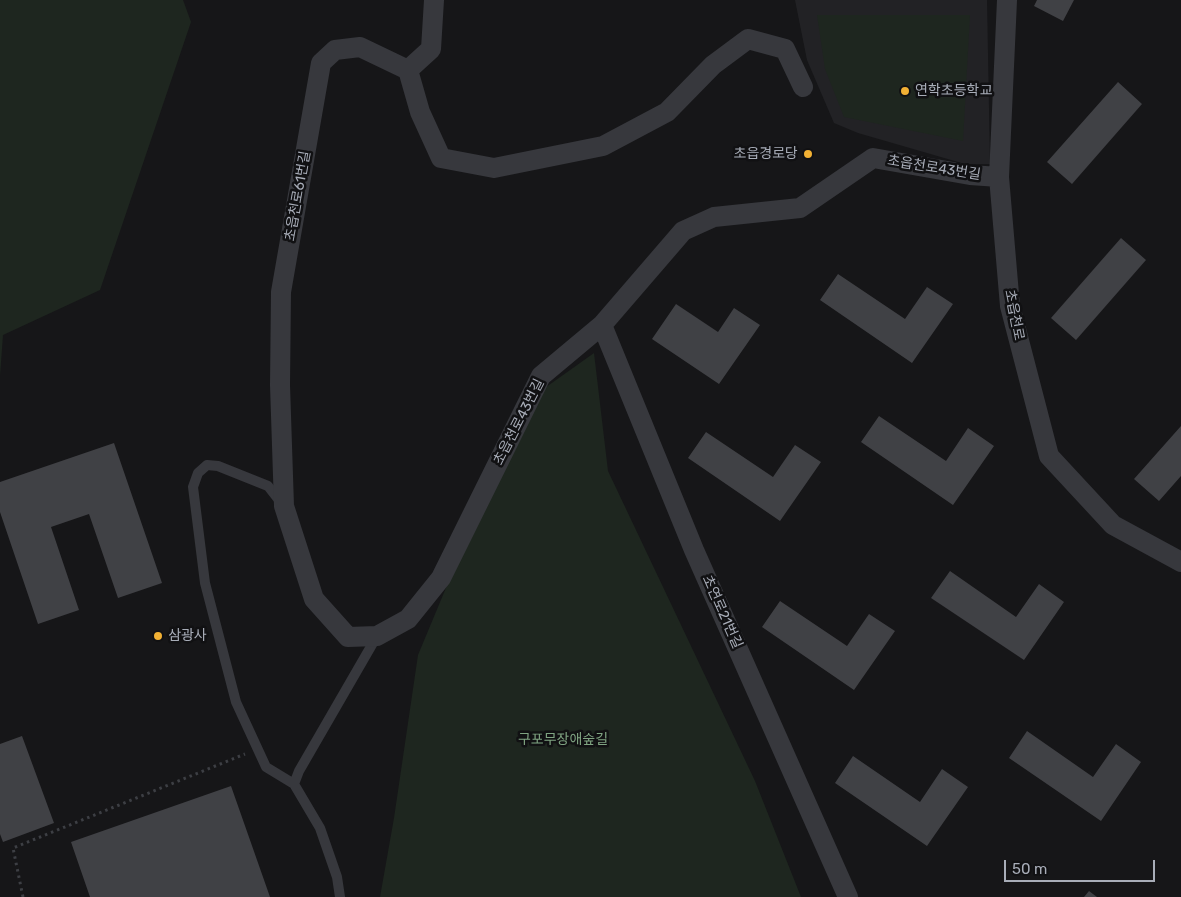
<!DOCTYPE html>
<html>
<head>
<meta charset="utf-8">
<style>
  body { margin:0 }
  #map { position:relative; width:1181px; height:897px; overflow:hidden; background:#161618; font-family:Rubik,sans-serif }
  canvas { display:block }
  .scale { position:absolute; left:1004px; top:860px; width:151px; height:22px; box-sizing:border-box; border:2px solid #a8adb8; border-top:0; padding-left:6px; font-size:15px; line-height:18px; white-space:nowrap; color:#a8adb8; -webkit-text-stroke:4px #111113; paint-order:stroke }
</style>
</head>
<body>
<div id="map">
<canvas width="1181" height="897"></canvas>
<div class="scale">50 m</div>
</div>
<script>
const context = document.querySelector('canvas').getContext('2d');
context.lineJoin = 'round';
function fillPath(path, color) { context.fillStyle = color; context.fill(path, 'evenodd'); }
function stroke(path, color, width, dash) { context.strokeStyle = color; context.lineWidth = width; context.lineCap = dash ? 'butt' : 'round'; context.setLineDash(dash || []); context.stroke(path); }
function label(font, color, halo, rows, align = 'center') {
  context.font = font + ' Rubik,"Noto Sans KR",sans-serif'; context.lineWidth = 5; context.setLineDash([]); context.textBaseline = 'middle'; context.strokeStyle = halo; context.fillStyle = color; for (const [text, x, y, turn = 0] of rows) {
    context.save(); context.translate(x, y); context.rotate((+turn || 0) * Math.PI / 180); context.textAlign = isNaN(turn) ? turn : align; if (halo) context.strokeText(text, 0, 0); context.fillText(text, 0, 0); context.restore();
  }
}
fillPath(new Path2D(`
  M795,0H987L990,164H965L858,133L834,123L807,60Z`), '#222225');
fillPath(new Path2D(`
  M0,0H183L191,22L100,290L3,335L0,376Z
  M817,15H970L963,141L844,117L825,69Z
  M594,353L608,471L755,781L801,897H380L394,818L418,655L458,559L542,390Z`), '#1e261f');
fillPath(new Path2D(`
  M1037,0H1074L1063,21L1034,6Z
  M1118,82L1142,104L1072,184L1047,162Z
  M1121,238L1146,260L1076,340L1051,318Z
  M838,274L905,319L927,287L953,304L912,363L820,300Z
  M676,304L718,332L734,308L760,325L719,384L652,339Z
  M879,416L946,461L968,428L994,446L953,505L861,442Z
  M1181,426V476L1159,501L1134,479Z
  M706,432L773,477L795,445L821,462L780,521L688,458Z
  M114,443L162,583L118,598L89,514L51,527L79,610L38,624L0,512V482Z
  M950,571L1016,617L1039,584L1064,602L1024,660L931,598Z
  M780,601L847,646L869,614L895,631L854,690L762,627Z
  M1027,731L1093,777L1116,744L1141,762L1101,821L1009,758Z
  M22,736L54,823L3,842L0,834V744Z
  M853,756L920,802L942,769L968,787L927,846L835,783Z
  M231,786L270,897H90L71,842Z
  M1089,891L1097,897H1084Z`), '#404145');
stroke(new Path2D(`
  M23,897L13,848L245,754`), '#3d3f44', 3, [2.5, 4]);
stroke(new Path2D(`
  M282,504L268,486L218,466L207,465L198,473L193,487L205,583L236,702L266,767L294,784
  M340,897L337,877L320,828L294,784L299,771L377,636`), '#37383d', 10);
stroke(new Path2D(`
  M434,0L431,49L408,70L360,47L335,50L321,63L281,292L280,385L284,506L314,599L348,637L377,636L408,619L441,578L541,376L602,325L683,231L714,217L800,208L873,158L970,175L999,177
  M1007,0L999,177L1010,306L1049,456L1113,525L1181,562
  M408,70L420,112L441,158L494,168L603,146L667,112L713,65L748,39L785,49L803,87
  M602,325L694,550L848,897`), '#37383d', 20);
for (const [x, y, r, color] of [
  [905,91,5,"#f2b134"],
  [808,154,5,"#f2b134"],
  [158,636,5,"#f2b134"]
]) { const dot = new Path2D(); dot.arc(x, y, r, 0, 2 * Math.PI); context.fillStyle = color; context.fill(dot); stroke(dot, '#111113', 2); }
label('14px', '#a8adb8', '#111113', [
  ["연학초등학교",915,91],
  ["초읍경로당",798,154,"right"],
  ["삼광사",168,636]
], 'left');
label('14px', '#a8adb8', '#111113', [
  ["초읍천로43번길",934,168,9],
  ["초읍천로61번길",298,196,-80],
  ["초읍천로",1014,315,79],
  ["초읍천로43번길",519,422,-63],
  ["초연로21번길",722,612,66]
]);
label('14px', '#7fa381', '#111113', [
  ["구포무장애숲길",563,740]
]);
</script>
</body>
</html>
